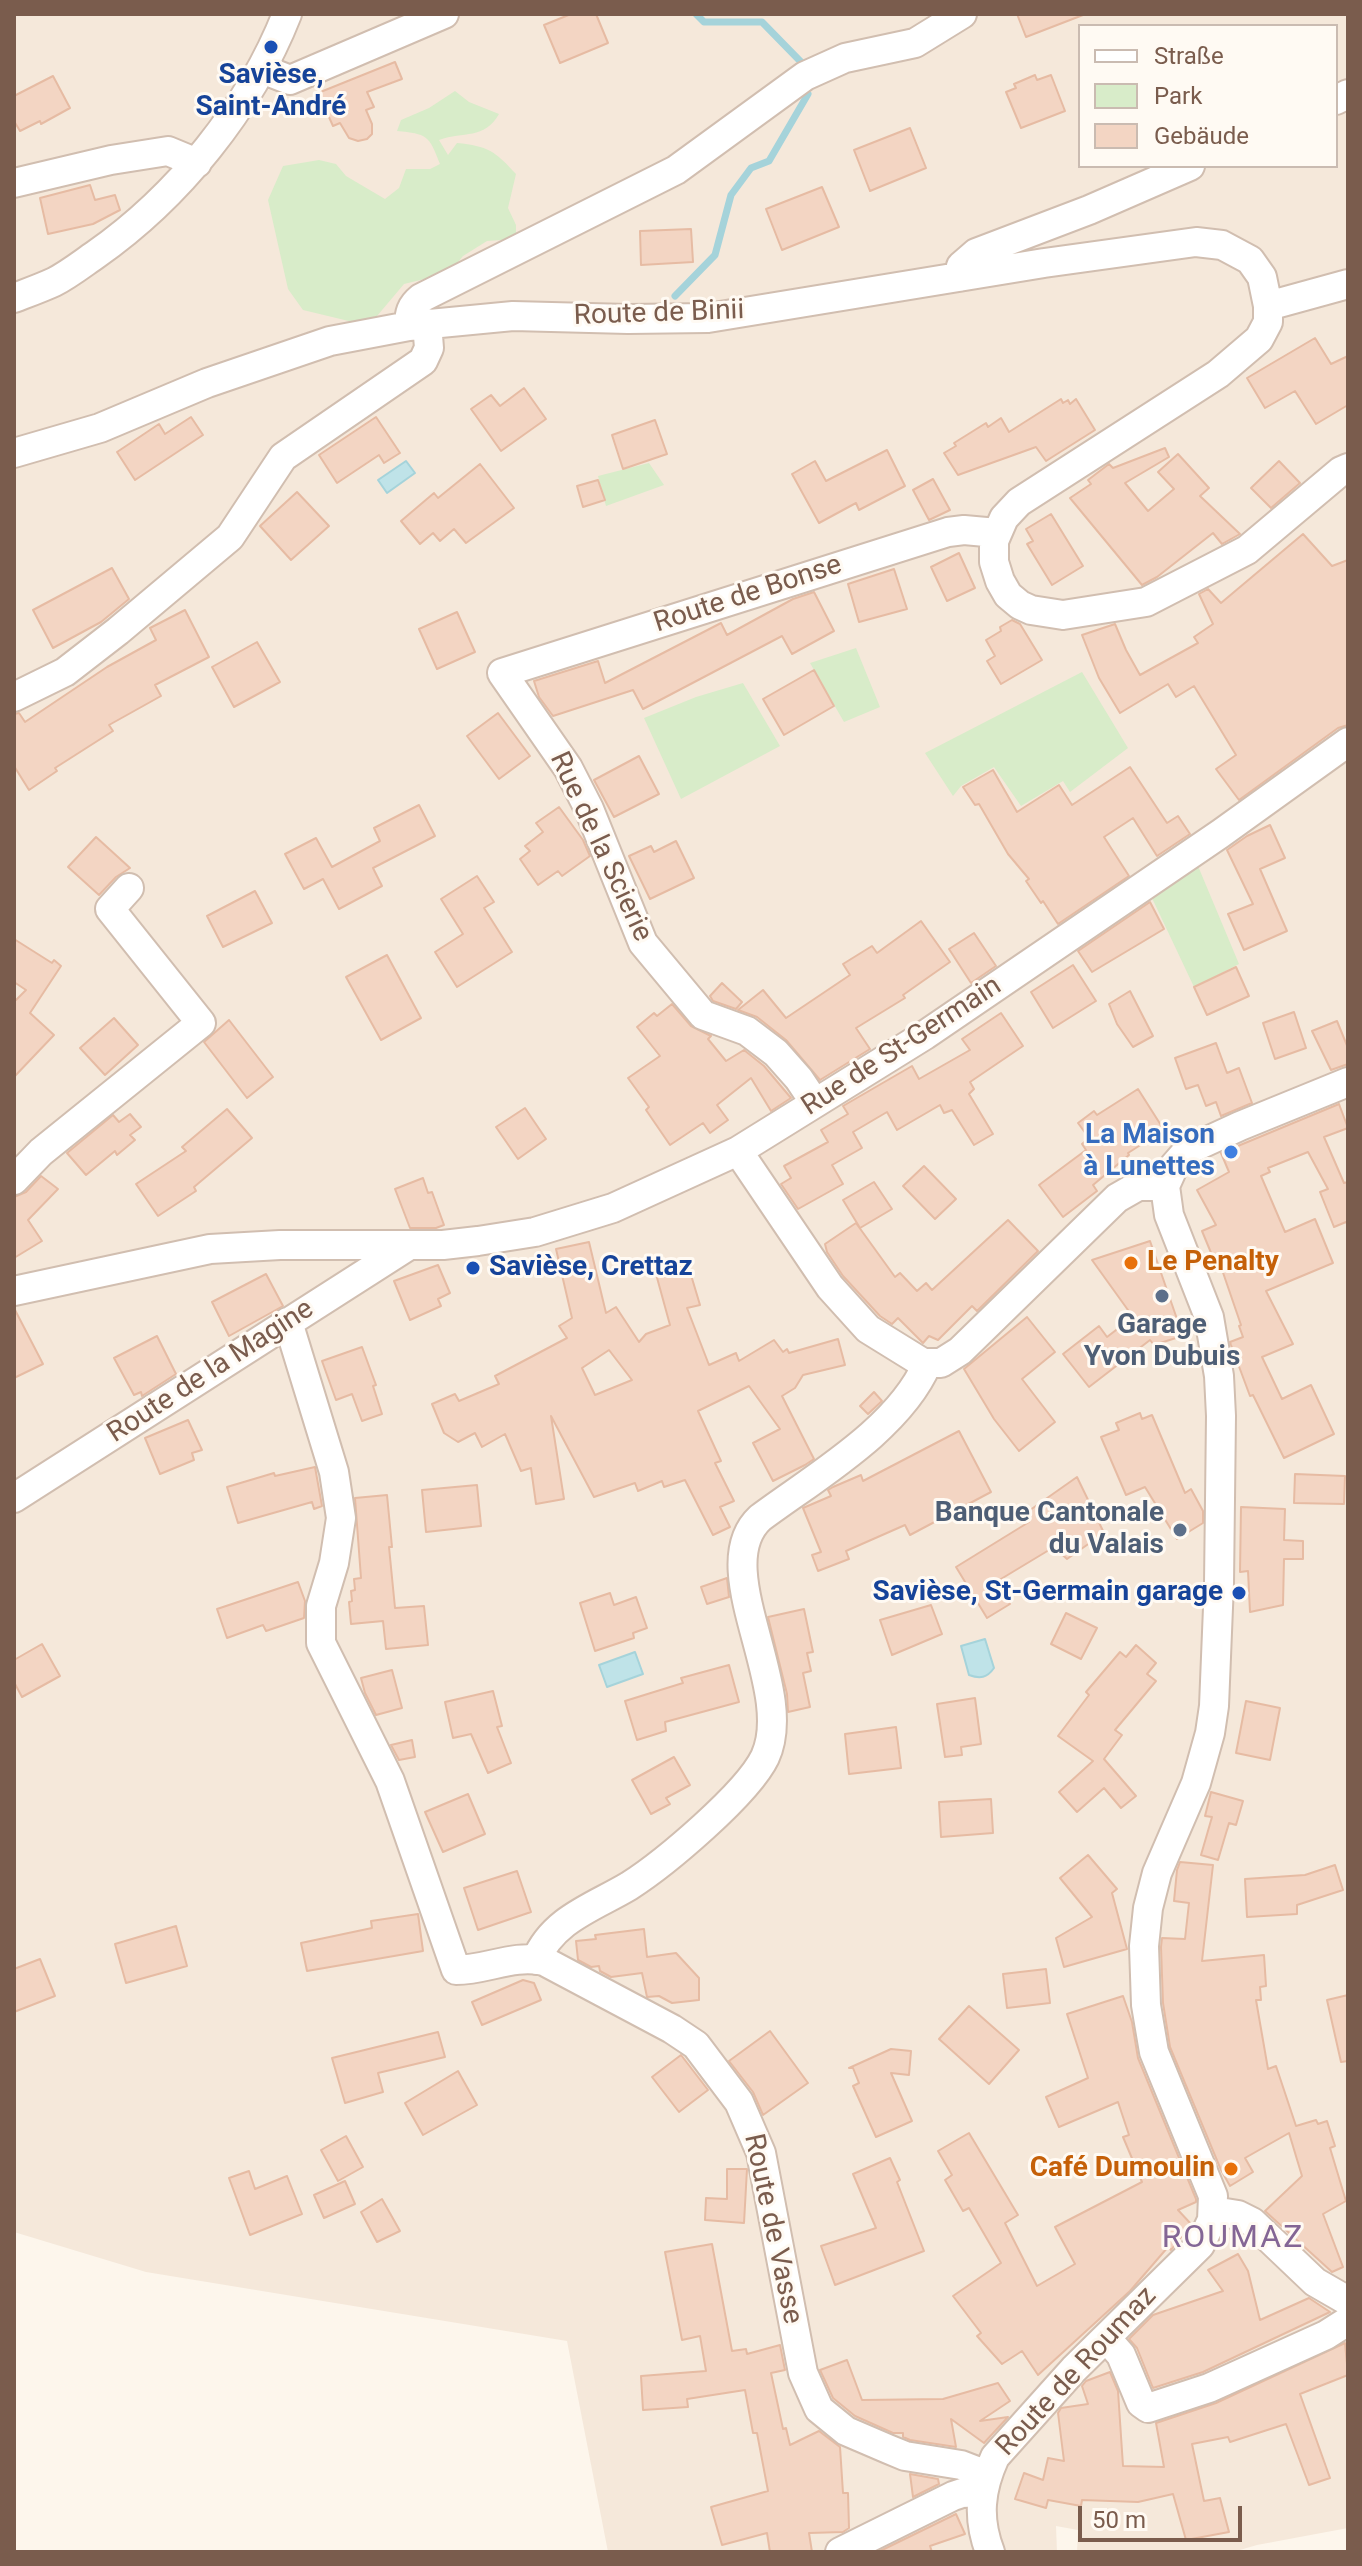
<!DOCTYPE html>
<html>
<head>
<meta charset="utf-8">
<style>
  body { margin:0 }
  #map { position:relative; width:1362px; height:2566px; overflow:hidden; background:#fdf6ec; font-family:Roboto,sans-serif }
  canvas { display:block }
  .frame { position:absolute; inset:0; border:16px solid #7a5c4d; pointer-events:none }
  .legend { position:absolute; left:1078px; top:24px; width:260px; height:144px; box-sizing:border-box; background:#fffaf3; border:2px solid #cabbb1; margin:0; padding:10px 14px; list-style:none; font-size:24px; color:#7a5c4d }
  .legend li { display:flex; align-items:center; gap:16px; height:40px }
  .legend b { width:40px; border:2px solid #cabbb1 }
  .scale { position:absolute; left:1078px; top:2506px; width:164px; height:36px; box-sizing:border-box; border:4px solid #7a5c4d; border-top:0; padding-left:10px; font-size:24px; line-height:28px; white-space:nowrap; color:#7a5c4d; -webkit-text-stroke:6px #fffaf3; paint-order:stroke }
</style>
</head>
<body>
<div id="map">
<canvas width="1362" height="2566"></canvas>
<div class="frame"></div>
<ul class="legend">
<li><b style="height:10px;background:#fff"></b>Straße</li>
<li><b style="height:22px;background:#d8ecc9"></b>Park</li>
<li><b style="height:22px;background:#f3d5c3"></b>Gebäude</li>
</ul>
<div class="scale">50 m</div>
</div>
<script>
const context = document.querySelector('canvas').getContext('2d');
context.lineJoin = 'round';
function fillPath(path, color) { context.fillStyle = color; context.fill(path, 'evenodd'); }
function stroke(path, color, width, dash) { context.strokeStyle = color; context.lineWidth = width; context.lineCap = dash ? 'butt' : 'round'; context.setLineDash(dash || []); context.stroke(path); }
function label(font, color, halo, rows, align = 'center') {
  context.font = font + ' Roboto,sans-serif'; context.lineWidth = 6; context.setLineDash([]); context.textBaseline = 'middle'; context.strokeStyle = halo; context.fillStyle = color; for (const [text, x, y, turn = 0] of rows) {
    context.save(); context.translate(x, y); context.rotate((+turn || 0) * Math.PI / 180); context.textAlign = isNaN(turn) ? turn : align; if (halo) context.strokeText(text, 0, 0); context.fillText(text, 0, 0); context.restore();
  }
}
fillPath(new Path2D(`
  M14,14H1348V2528L1257,2545L1233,2552H1077L1078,2530L1056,2526L1057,2552H608L567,2341L146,2272L14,2232ZM1080,26H1336V166H1080Z`), '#f5e8da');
fillPath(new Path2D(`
  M455,91L469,102L499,114C484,140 464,131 439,140L448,155L457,143C488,146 495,151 516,174L508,208L516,225V239L487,241L463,256L449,273L404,284L377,316L357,323L303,310L288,289L268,200L283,166L319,160L336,164L346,176L385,199L399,188L406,169H430L440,164C429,135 427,134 397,131L401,120L429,108Z
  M649,463L664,485L606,506L598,476Z
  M856,648L880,707L844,722L810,663Z
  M1082,672L1128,748L1070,792L1063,781L1021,806L994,767L961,786L953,796L925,753Z
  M743,683L780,746L681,799L644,718L696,697Z
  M1198,866L1239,964L1194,987L1152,898Z`), '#d8ecc9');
const water = new Path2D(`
  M406,461L415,473L387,493L378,480Z
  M985,1639L994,1668C987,1678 980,1679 969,1675L961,1646Z
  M635,1652L643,1674L607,1687L599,1665Z`);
fillPath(water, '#bfe3e8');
stroke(water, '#a5d3da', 2);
stroke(new Path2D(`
  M696,14L704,22H762L802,63
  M675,296L715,255L731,195L751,168L769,161L808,94`), '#a5d3da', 7);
const building = new Path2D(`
  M571,14H596L608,43L560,63L544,25Z
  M1017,14H1083V15L1026,37Z
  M395,62L402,79L367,92L374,107L366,110L372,124V134L367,139L358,141L349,138L340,123L333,126L318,93Z
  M1035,75L1037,80L1051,75L1065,111L1021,128L1006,92L1016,88L1014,84Z
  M53,76L70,108L41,124L40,121L20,131L14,121V96Z
  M910,128L926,168L870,191L854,150Z
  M90,185L95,200L115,195L120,210L93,224L48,234L40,198Z
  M822,187L839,227L782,250L766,209Z
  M691,229L693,262L641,265L640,231Z
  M1315,338L1331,364L1348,356V405L1316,424L1295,391L1265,408L1247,378Z
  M524,388L546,419L501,451L471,409L491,395L500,406Z
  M1061,399L1063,403L1068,400L1070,404L1076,399L1095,430L1046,461L1036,447L958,475L944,453L956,446L954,443L986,423L988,427L1001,418L1009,432Z
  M191,417L203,435L135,480L117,452L159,424L165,434Z
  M376,417L400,453L384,463L379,455L337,483L319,455Z
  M655,420L667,454L623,469L612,435Z
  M1165,448L1169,457L1125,483L1148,511L1174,489L1158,472L1178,454L1209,488L1200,496L1240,534L1222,544L1213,533L1157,577L1142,585L1070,498L1091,484L1088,480L1109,464L1113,468Z
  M887,450L905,486L859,510L856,503L819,523L792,474L815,461L826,481Z
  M1279,461L1300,483L1271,508L1251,488Z
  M480,464L514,508L466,543L454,529L440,541L433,533L420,544L401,521L434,493L438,498Z
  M933,479L950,510L929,520L913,490Z
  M598,480L605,500L583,507L577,486Z
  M297,492L329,526L291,560L260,526Z
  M1051,514L1083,566L1052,585L1027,544L1033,541L1026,529Z
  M1303,534L1332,566L1348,560V725L1338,728L1239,800L1216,769L1236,755L1194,686L1176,697L1168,684L1120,713L1099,678L1082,635L1115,624L1126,650L1140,675L1198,643L1194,637L1213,624L1199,594L1208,589L1221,603Z
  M959,553L975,588L947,601L931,567Z
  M112,568L129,599L101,622L53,648L33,610Z
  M894,569L907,609L859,622L848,584Z
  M814,592L834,631L792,654L782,636L643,709L633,690L553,716L539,697L534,681L598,661L605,683L721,623L727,635L793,599Z
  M185,610L209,657L155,685L161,696L109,725L113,731L55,768L57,771L29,790L14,766V714L19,713L25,722L107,667L156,640L150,628Z
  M457,612L475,652L437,669L419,629Z
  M1012,620L1020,624L1042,660L1001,684L987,661L995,656L986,640L1001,631L1000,627Z
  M257,642L280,682L234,707L212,667Z
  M814,670L834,706L784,735L763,699Z
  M498,713L530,756L499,779L467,736Z
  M639,756L659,794L614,817L594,780Z
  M1130,767L1167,823L1178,816L1190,834L1157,856L1133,818L1104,837L1129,876L1058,924L1043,901L1041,903L1026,881L1029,879L1008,854L979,804L975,805L963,787L993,770L1017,812L1059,785L1072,805Z
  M419,805L435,836L373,868L382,886L339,909L323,879L304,889L285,854L316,838L332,867L380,841L374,828Z
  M559,807L583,840L590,856L562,876L558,871L538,885L520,859L530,851L525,846L543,832L536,823Z
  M1270,825L1285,858L1260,869L1287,931L1244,950L1228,914L1253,904L1227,850L1247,836Z
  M96,837L130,868L116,877L99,895L68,867Z
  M676,841L694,878L650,899L629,856L651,846L654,852Z
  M477,876L494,902L484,908L512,952L457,987L435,952L463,934L441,899Z
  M255,891L272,923L223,947L207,916Z
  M1150,902L1164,929L1092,972L1078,951Z
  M921,921L950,962L903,995L905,998L856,1028L870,1049L820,1080L786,1040L757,1017L738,1010L763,990L786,1018L850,975L843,964L872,946L877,953Z
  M974,933L996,966L971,983L949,949Z
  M14,939L52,963L54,960L61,966L30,1013L54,1035L14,1077V998L16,1000L26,990L14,982Z
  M387,955L421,1018L381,1040L346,977Z
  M1073,965L1096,1001L1053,1028L1031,992Z
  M1236,967L1249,996L1207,1015L1194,987Z
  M722,983L742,1002L736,1009L713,1001L710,996Z
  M1130,991L1153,1036L1133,1047L1117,1024L1109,1004Z
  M672,1004L691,1026L711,1036L708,1039L726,1061L744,1050L764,1066L791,1098L771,1111L751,1078L717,1105L728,1120L710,1133L703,1123L670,1145L646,1110L649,1107L628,1078L660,1056L637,1027L654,1013L657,1016Z
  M1294,1012L1306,1048L1275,1059L1263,1023Z
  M1001,1013L1023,1046L970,1082L974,1089L969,1094L993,1134L974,1145L952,1110L944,1113L940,1105L897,1130L887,1112L853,1132L862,1148L832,1165L843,1184L798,1209L781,1184L791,1178L784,1166L828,1142L821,1130L848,1114L843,1106L912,1066L919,1079L970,1050L962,1039Z
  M114,1018L138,1045L105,1075L80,1048Z
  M229,1020L273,1077L247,1098L204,1042Z
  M1337,1021L1348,1048V1064L1331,1070L1312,1031Z
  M1216,1043L1227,1073L1239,1068L1252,1103L1221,1116L1216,1102L1206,1106L1198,1085L1186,1089L1175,1058Z
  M1138,1089L1164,1130L1128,1153L1129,1155L1093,1185L1097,1191L1063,1217L1039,1185L1086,1150L1082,1144L1089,1138L1078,1123L1094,1111L1097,1115Z
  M1339,1104L1348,1128L1324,1137L1344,1183L1348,1182V1225L1346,1222L1334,1227L1320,1192L1328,1189L1308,1152L1268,1168L1270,1172L1261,1176L1285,1232L1315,1219L1333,1263L1266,1291L1293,1344L1262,1357L1282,1399L1311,1385L1334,1434L1284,1458L1253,1395L1250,1396L1231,1345L1230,1342L1243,1337L1239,1326L1241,1325L1218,1258L1214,1260L1202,1231L1216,1225L1197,1190L1229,1172L1221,1153Z
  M525,1108L546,1139L518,1159L496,1127Z
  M227,1109L252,1138L194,1187L196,1191L158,1216L136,1184L186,1151L182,1147Z
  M130,1114L141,1127L130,1135L135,1140L117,1155L115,1151L86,1175L67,1153L113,1115L119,1122Z
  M924,1166L956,1199L935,1219L903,1186Z
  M41,1176L58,1189L28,1220L42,1241L14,1258V1197L26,1192Z
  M423,1178L428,1193L432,1192L444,1225L436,1228H410L395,1189Z
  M874,1182L892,1209L860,1228L843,1200Z
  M1008,1220L1038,1251L977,1311L972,1306L938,1340L929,1336L923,1343L898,1318L892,1324L880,1316L843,1276L827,1252L825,1244L856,1223L895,1277L900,1273L917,1291L926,1283L932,1290Z
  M1150,1241L1177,1319L1173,1322L1179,1337L1154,1345L1150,1340L1089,1387L1063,1354L1099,1326L1107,1337L1133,1317L1092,1260Z
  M589,1242L606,1313L616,1307L639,1342L646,1334L670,1325L656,1274L688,1265L700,1305L687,1308L709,1365L736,1353L739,1361L774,1340L783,1352L787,1349L789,1353L838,1339L845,1365L803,1375L795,1388L782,1396L814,1459L805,1465L773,1481L753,1443L780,1429L749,1386L698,1411L721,1461L715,1463L734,1501L720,1507L730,1527L713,1535L685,1480L664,1487L662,1481L638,1491L635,1483L594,1497L551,1416L564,1499L536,1504L531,1468L521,1471L505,1434L482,1447L475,1433L458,1442L444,1433L432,1404L455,1394L459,1401L499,1384L495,1376L567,1338L559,1326L572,1318L556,1249ZM609,1350L632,1380L595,1395L582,1368Z
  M438,1265L450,1293L438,1299L441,1306L410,1320L394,1281Z
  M266,1274L283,1306L229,1336L212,1302Z
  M14,1308L43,1364L14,1378Z
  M1027,1317L1055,1352L1022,1379L1055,1422L1019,1451L994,1419L964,1369Z
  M157,1336L176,1374L142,1396L141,1392L134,1395L114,1358Z
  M362,1347L376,1385L373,1386L382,1414L362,1421L352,1394L336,1400L322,1361Z
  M874,1392L882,1401L868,1414L860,1406Z
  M1140,1413L1142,1419L1152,1415L1185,1493L1191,1489L1203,1511V1523L1177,1539L1145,1487L1126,1495L1101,1437L1119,1430L1116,1423Z
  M188,1420L202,1450L192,1453L194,1460L160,1474L145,1438Z
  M959,1431L991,1492L910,1535L905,1525L846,1551L849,1559L818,1571L812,1555L821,1552L803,1508L831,1496L828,1490L833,1487L861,1475L863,1481Z
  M315,1467L322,1506L314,1509L312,1502L238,1523L227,1487L274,1473L275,1476Z
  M1295,1474L1345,1476L1344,1504L1294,1503Z
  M1077,1477L1104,1533L1067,1559L1054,1547L996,1582L1010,1604L987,1618L956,1567L1029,1522L1023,1515Z
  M477,1485L481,1526L426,1532L422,1490Z
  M387,1495L392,1547H389L395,1608L424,1606L428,1645L386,1649L383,1621L351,1624L349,1602L352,1601L351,1591L355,1590L354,1579L361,1578L355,1498Z
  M1241,1507L1285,1509L1284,1540L1303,1541V1559H1284L1283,1605L1250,1612L1248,1571L1240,1572Z
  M727,1578L729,1597L707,1604L701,1587Z
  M298,1582L305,1601L304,1618L266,1631L263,1625L227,1638L217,1609Z
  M610,1593L614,1605L636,1597L647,1628L633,1633L634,1638L595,1651L580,1603Z
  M931,1605L942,1634L892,1655L880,1620Z
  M804,1609L813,1652L807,1653L811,1671L803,1673L810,1707L788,1712L787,1694L768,1617Z
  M1066,1613L1097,1628L1081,1659L1051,1644Z
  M42,1644L60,1676L22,1697L14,1682V1660Z
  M1136,1645L1156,1663L1147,1674L1156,1681L1115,1730L1122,1735L1104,1759L1136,1796L1121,1808L1104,1788L1077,1812L1059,1792L1093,1761L1058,1736L1089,1695L1086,1692L1120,1652L1126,1657Z
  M729,1665L739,1702L665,1722L666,1731L637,1740L625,1701L683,1683L681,1678Z
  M392,1670L402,1708L376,1715L365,1693L361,1678Z
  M493,1691L502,1726L497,1727L511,1763L488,1773L471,1734L453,1738L445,1702Z
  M975,1698L981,1744L961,1747L962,1755L945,1757L937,1704Z
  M1246,1701L1280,1708L1270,1760L1236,1753Z
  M896,1727L901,1768L849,1774L845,1734Z
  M412,1740L415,1757L399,1760L391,1745Z
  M674,1757L690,1785L666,1798L670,1804L651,1814L632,1780Z
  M1211,1792L1243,1801L1236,1825L1229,1823L1218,1860L1201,1855L1212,1817L1205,1816Z
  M468,1794L485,1834L443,1852L425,1812Z
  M991,1799L993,1833L941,1837L939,1802Z
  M1088,1855L1117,1889L1112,1893L1127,1949L1064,1967L1056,1938L1092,1917L1060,1878Z
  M1180,1862L1213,1865L1202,1961L1264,1955L1266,1986L1260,1987L1261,2000H1256L1268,2069L1276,2066L1296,2126L1316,2120L1318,2124L1327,2121L1335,2146L1330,2148L1346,2201L1323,2214L1343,2267L1332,2272L1265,2211L1302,2176L1289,2133L1245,2158L1253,2172L1230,2186L1221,2170L1170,2047L1163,2003L1161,1947L1162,1938L1185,1939L1189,1903L1174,1901L1177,1870Z
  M1335,1865L1343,1890L1297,1905V1914L1247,1917L1245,1879L1305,1875Z
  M517,1871L531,1912L478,1930L464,1888Z
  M418,1914L423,1951L307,1971L301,1943L372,1928L371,1921Z
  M176,1926L187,1966L126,1983L115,1944Z
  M644,1929L647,1957L676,1953L699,1978V2000L672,2003L659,1996L647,1997L642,1973L611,1977L600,1971L599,1966L591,1967L578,1960L576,1941L596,1939L595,1935Z
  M40,1959L55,1996L14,2012V1969Z
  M1046,1969L1050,2003L1007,2008L1003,1974Z
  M523,1980L534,1983L541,2000L482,2025L472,2002Z
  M1348,1995V2061L1341,2062L1327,2000Z
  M1123,1996L1132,2022L1138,2058L1196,2199V2202L1178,2210L1191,2224L1171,2250L1168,2247L1130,2291L1038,2375L1022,2351L1002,2364L977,2336L981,2333L953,2296L1001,2263L969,2208L963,2211L945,2180L952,2175L938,2151L969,2133L1018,2215L1005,2223L1037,2286L1075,2264L1055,2227L1142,2182L1123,2137L1129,2135L1118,2102L1059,2127L1046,2097L1088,2078L1067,2014Z
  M969,2006L1019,2050L989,2084L939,2039Z
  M770,2031L808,2083L763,2115L753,2092L729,2061Z
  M438,2032L445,2057L378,2073L383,2092L345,2103L332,2058Z
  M891,2049L911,2051L909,2075L891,2073L912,2121L876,2137L853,2086L859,2083L853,2068H849Z
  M681,2055L708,2090L679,2112L652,2077Z
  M458,2071L477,2105L423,2135L405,2103Z
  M346,2136L363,2167L338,2181L321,2150Z
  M890,2158L900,2180L897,2182L924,2251L835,2285L821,2246L876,2228L853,2174Z
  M727,2169H747L744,2223L705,2220L706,2198L727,2199Z
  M249,2171L255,2189L287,2176L302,2214L250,2235L229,2178Z
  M345,2181L355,2204L324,2218L314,2195Z
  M382,2199L400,2231L377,2242L361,2212Z
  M712,2244L732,2351L746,2349L747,2354L780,2345L785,2370L771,2373L783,2429L786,2428L790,2445L819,2431L840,2447L843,2493H848L849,2528L843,2532L809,2533L812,2552H770L767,2533L722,2545L711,2507L768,2491L757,2433H753L745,2390L687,2399L688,2407L643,2410L641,2376L706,2371L700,2336L682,2340L665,2252Z
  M1238,2254L1248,2271L1260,2320L1309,2298L1330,2312L1203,2372L1153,2388L1137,2348L1129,2339L1153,2315L1223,2291L1208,2270Z
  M1345,2343L1348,2375L1300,2394L1330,2478L1309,2485L1286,2424L1230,2442L1228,2437L1192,2444L1204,2501L1220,2498L1229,2532L1186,2540L1173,2494L1138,2502L1082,2500L1081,2506L1048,2500L1046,2508L1015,2499L1024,2473L1043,2480L1048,2458L1064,2461L1058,2413L1061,2408L1088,2404L1082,2386L1086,2381L1110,2372L1118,2391L1123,2466L1164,2467L1156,2423L1216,2403Z
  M847,2360L862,2400L943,2399L998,2383L1010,2401L980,2421L1008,2417L984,2443L951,2419L956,2447L910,2440L903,2437V2433H893L855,2416L833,2398L820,2370Z
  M910,2474L938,2479L939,2484L913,2497Z
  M956,2514L965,2534L930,2546L932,2552H878Z`);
fillPath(building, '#f3d5c3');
stroke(building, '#e6bba3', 2);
const minor = new Path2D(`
  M262,69L290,80L444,14
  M1336,100L1348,94
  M14,183L111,160L168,151L197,163
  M959,277L961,266L976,253L1089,210L1190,166
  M14,298C27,293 41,288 54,282C68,275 82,264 95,255C178,197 250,108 287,14
  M1268,306L1348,284
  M409,326C409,313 411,306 421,298L676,170L805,76L845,58L915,43L962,14
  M14,453L100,428L207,383L330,341L409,326L513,316L628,319L708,318L1044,263L1196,242L1222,245L1250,260L1262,277L1268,306V322L1259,339L1218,374L1019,502L1004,518L994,541V562L1000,581L1008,595L1020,605L1031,610L1063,615L1146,602L1247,550L1341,471L1348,468
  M14,697L65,672L118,631L230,537L283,457L423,361L429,348L427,323
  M815,1103L799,1079L776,1053L747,1031L703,1015L643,943L589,809L568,768L502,673L948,532L964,530L997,533
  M738,1151L830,1287L868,1329L923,1363H941L960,1351L1117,1198L1138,1186H1165
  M14,1180L41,1152L201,1023L110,909L129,888
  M14,1291L210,1249L280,1245H443L478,1241L535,1232L613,1208L738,1151L925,1035L1220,834L1348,742
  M288,1322L334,1472L341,1518L334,1563L321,1606V1643L390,1781L456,1970C487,1970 513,1954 544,1961L672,2029L696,2045L739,2102L761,2153L803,2373L819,2409L846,2431L888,2449L905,2456L961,2465L987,2475
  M14,1498L408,1246
  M536,1960C553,1919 594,1907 629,1886C665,1863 747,1794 765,1757C797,1688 706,1568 760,1518C815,1477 899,1429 927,1364
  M1213,2211L1238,2215L1252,2222L1315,2282L1348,2301
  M1107,2339L1121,2355L1141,2403L1148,2408L1209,2388L1326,2335L1348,2321
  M840,2552L953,2496L962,2493L982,2492
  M990,2552C977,2518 980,2490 995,2457L1074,2369L1200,2245L1212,2220L1213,2196L1154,2052L1146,2005L1144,1946L1148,1908L1157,1873L1196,1783L1210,1733L1214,1706L1219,1583L1221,1416L1219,1376L1209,1317L1169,1215L1165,1186L1174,1166L1188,1150L1240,1126L1348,1082`);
stroke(minor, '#d1beb0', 32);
stroke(minor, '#fff', 28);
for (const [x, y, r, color] of [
  [271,47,8,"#1a4fb4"],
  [1231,1152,8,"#3f7fe0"],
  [1131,1263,8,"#e8710a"],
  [473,1268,8,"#1a4fb4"],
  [1162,1296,8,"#5c6f8a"],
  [1180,1530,8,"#5c6f8a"],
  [1239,1593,8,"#1a4fb4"],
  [1231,2169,8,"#e8710a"]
]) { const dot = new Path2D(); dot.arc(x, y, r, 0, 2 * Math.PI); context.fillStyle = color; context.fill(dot); stroke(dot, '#fffaf3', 3); }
label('bold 28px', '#164399', '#fffaf3', [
  ["Savièse,",271,76],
  ["Saint-André",271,108],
  ["Savièse, Crettaz",489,1268,"left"],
  ["Savièse, St-Germain garage",1223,1593,"right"]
]);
label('28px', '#7a5c4d', '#fffaf3', [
  ["Route de Binii",659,314,-2],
  ["Route de Bonse",748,595,-18],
  ["Rue de la Scierie",600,847,65],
  ["Rue de St-Germain",902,1047,-33],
  ["Route de la Magine",211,1372,-33],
  ["Route de Vasse",772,2229,78],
  ["Route de Roumaz",1077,2372,-47]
]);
label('bold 28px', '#366cbe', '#fffaf3', [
  ["La Maison",1215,1136],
  ["à Lunettes",1215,1168]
], 'right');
label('bold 28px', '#c56008', '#fffaf3', [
  ["Le Penalty",1147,1263],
  ["Café Dumoulin",1215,2169,"right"]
], 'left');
label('bold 28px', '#4e5e75', '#fffaf3', [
  ["Garage",1162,1326],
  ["Yvon Dubuis",1162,1358],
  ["Banque Cantonale",1164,1514,"right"],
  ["du Valais",1164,1546,"right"]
]);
context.letterSpacing = '2px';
label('32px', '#846695', '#fffaf3', [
  ["ROUMAZ",1233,2239]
]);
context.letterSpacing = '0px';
</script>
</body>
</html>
